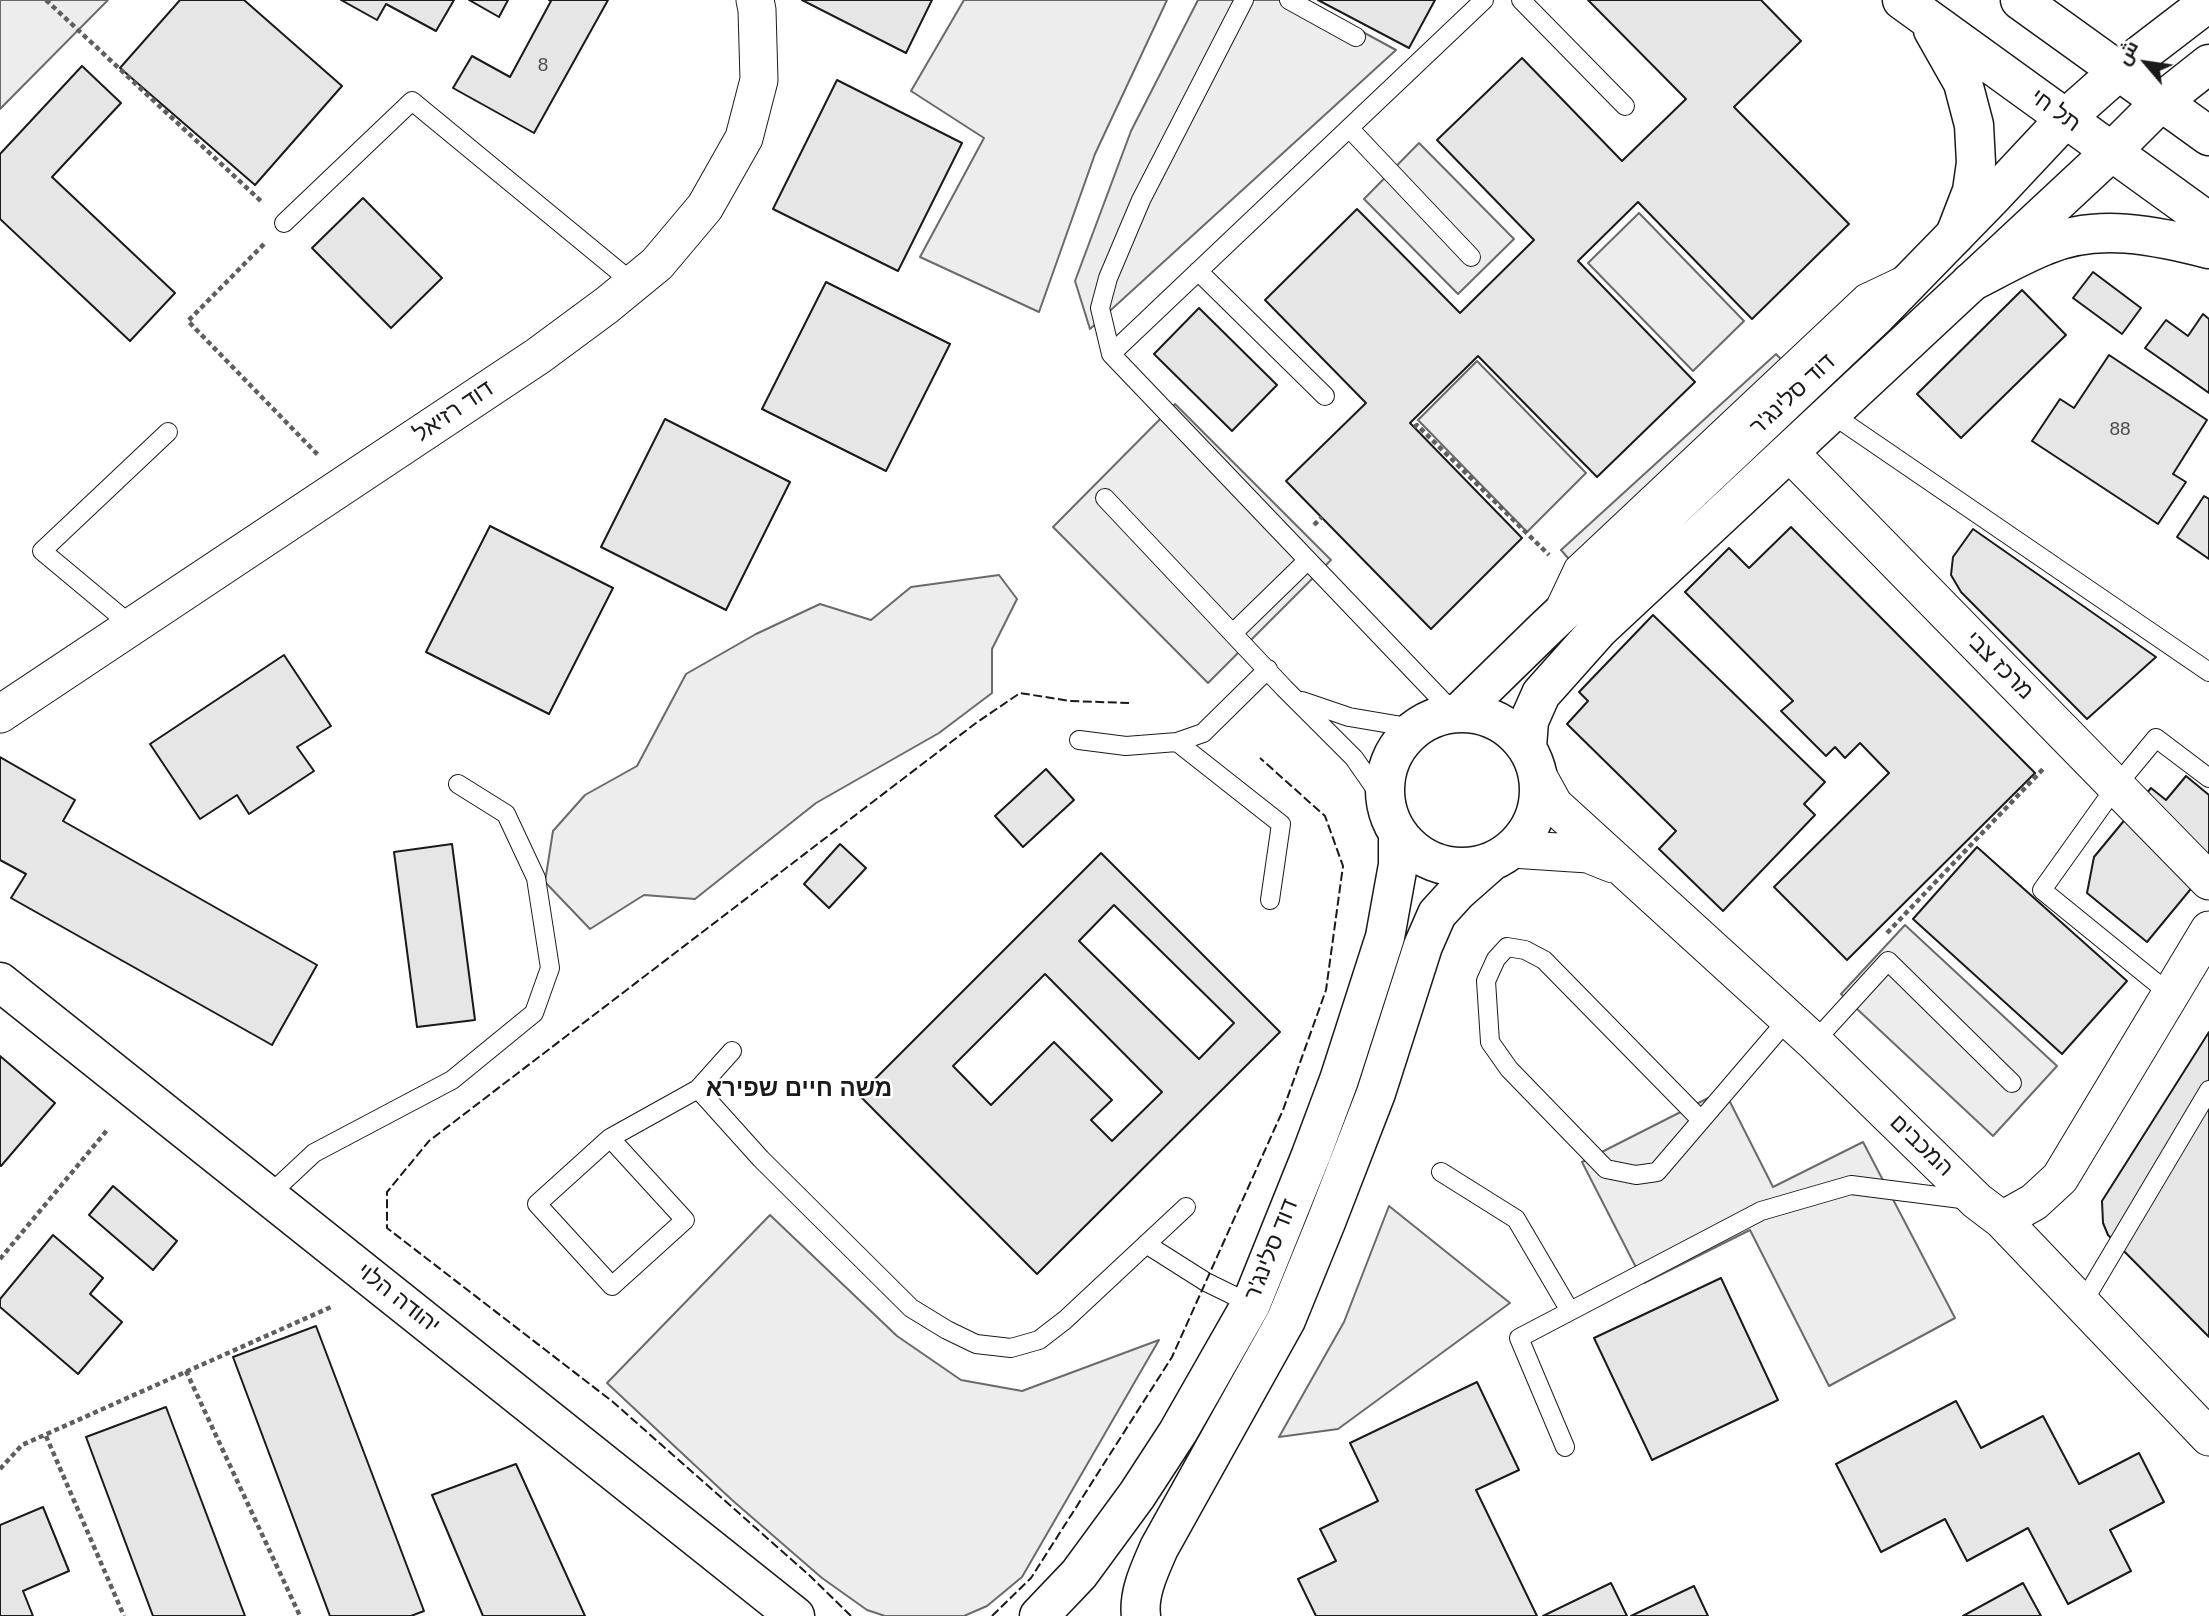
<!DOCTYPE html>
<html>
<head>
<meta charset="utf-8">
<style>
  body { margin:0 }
  #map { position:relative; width:2209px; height:1616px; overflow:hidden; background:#fff; font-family:Arial,Cairo,sans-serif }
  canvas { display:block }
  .north { position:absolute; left:2111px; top:28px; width:70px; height:70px; -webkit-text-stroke:5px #fff; paint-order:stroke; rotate:299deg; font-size:19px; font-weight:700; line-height:28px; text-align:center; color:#1a1a1a }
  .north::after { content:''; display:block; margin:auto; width:24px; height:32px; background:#1a1a1a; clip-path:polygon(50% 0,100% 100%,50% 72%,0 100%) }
</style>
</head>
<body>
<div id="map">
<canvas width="2209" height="1616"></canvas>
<div class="north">ش</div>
</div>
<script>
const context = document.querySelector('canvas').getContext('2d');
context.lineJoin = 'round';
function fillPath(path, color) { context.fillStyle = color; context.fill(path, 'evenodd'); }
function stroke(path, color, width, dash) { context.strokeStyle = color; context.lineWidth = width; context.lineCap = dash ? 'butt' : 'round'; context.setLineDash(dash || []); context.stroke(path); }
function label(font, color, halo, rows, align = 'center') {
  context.font = font + ' Arial,"Noto Sans Hebrew",sans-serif'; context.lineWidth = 5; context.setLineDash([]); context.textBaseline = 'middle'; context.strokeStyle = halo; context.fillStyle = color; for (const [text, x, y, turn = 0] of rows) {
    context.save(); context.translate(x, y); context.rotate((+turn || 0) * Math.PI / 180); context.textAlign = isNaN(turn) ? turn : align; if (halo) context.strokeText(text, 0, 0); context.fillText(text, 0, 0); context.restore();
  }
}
const built = new Path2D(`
  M0,0H108L0,109Z
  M964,0H1167L1095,154L1039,312L920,257L984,138L911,91Z
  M1198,0H1304L1396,50L1090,329L1075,281L1131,131Z
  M1419,143L1514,239L1458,294L1364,199Z
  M1639,213L1744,321L1693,371L1588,263Z
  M1776,354L1797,376L1581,573L1561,550Z
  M1477,361L1586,473L1527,532L1418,420Z
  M1175,404L1331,560L1208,683L1053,527Z
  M999,575L1017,599L992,649V693L939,733L816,803L695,899L644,895L590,929L545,882L553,831L585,795L637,766L686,674L756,634L820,604L871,620L911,587Z
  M1905,925L2057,1066L1993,1136L1841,994Z
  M1724,1090L1773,1187L1863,1142L1955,1318L1829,1386L1750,1230L1644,1283L1582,1162Z
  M1389,1206L1510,1303L1338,1429L1279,1437L1344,1322Z
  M770,1215L897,1336L961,1380L1022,1391L1159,1340L1022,1577L987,1606L964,1616H885L867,1610L822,1578L732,1500L607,1383Z`);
fillPath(built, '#ededed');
stroke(built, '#6a6a6a', 2);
const building = new Path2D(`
  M180,0H244L342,86L255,185L120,68Z
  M341,0H454L436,31L386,4L377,20Z
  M469,0H508L499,17Z
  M549,0H608L534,133L453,88L472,56L510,77L551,1Z
  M802,0H932L906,53Z
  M1318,0H1435L1409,48Z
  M1588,0H1761L1801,41L1734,107L1849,224L1752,319L1638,202L1578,261L1695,382L1597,477L1478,356L1410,423L1522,538L1431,629L1286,481L1366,403L1265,300L1357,209L1460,313L1534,240L1437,140L1522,58L1622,161L1686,99Z
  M82,66L121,103L52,177L175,293L130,341L0,219V154Z
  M837,80L962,143L898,271L773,209Z
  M363,198L442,278L391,328L312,248Z
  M2093,272L2141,308L2122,334L2073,298Z
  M826,282L950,344L886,471L762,409Z
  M2022,290L2066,335L1961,438L1917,394Z
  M1199,308L1277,385L1232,431L1154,354Z
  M2203,314L2209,319V393L2145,348L2166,320L2188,336Z
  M2109,355L2207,420L2173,474L2186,482L2158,524L2032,441L2060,399L2074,408Z
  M665,419L790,482L726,610L601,547Z
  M2204,496L2209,499V559L2177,537Z
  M490,526L613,588L549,714L426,652Z
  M1791,527L2035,773L1847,960L1774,887L1889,773L1860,743L1845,758L1835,747L1826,756L1781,711L1793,701L1685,592L1729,548L1749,568Z
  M1973,529L2156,657L2087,719L1961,592L1951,575L1953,557Z
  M1653,615L1825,782L1804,804L1815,815L1723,911L1659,849L1676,831L1567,724L1588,701L1579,692Z
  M284,655L331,726L297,747L314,771L249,814L237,795L200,819L150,744Z
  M0,757L75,800L63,821L317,965L272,1045L11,898L26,874L0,860Z
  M1046,769L1074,800L1023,847L995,816Z
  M2186,776L2209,795V867L2147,942L2087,893L2094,857L2151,788L2166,800Z
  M452,844L475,1020L417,1027L394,852Z
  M840,844L866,868L829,908L804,884Z
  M1977,847L2127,981L2062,1054L1913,919Z
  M1101,853L1280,1032L1037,1274L859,1095ZM1114,905L1234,1023L1199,1059L1079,941ZM1045,974L1162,1092L1112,1141L1091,1120L1112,1100L1054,1042L991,1105L953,1066Z
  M2209,1032V1337L2108,1235L2103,1223L2102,1201Z
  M0,1056L55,1103L1,1166H0Z
  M113,1186L177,1241L153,1270L89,1215Z
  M53,1235L103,1278L90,1294L122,1322L78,1374L0,1307V1299Z
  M1721,1278L1778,1400L1652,1460L1594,1338Z
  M316,1326L424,1611L411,1616H330L233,1357Z
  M1477,1382L1519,1470L1476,1490L1537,1616H1316L1298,1579L1336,1561L1320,1529L1378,1501L1350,1443Z
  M1956,1401L1981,1448L2043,1416L2079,1484L2139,1453L2164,1502L2110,1530L2131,1571L2068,1604L2028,1528L1967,1561L1945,1519L1881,1552L1836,1464Z
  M166,1407L245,1616H153L86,1437Z
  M516,1464L585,1616H483L432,1495Z
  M43,1507L69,1571L23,1591L33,1616H0V1525Z
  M1611,1583L1627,1616H1543Z
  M2023,1583L2041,1616H1963Z
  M1694,1586L1708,1616H1631Z`);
fillPath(building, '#e6e6e6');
stroke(building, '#1a1a1a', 2);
const lane = new Path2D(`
  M1244,0L1141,200L1108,278L1100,308L1111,354L1453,712
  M1289,0L1356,37
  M1521,0L1625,106
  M1349,128L1471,257
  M284,223L412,101L633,283
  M1198,271L1325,396
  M1111,354L1484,0
  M1830,413L2209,672
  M1105,498L1284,688L1354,758L1386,804
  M1557,602L1574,566L1863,294L1899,277
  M132,626L42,551L168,432
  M1233,633L1308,560
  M1302,701L1349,717L1414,728
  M1079,740L1126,746L1177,742L1203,733L1268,669
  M1177,742L1281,824L1270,900
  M2170,994L2042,890L2117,785L2156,738L2209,778
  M1814,1042L1888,961L2012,1083
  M732,1051L698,1089L761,1159L911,1308L947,1330L976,1344L1011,1348L1039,1340L1065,1320L1186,1207
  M1701,1120L1544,960L1525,950L1507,947L1496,959L1486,981L1490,1042L1509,1069L1606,1169L1636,1175L1657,1172L1788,1019
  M610,1138L685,1220L612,1286L537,1204Z
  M610,1138L698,1089
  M1441,1172L1516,1219L1570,1311
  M268,1196L314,1153L452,1080L534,1013L550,968L536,878L506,814L458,784
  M1146,1244L1206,1282L1251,1304
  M2082,1304L2209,1090
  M1565,1447L1519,1338L1761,1211L1851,1185L1969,1200`);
const street = new Path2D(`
  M1789,452L2209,881
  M0,714L538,356L607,305L657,264L705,207L744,138L759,80L757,10L755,0
  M1538,776L1554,805L1814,1042L1977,1201L2002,1220L2209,1437
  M1512,849L1588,854L1613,864
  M2002,1220L2034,1202L2060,1178L2209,930`);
const secondary = new Path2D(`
  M1460,712L1544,630L1876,316L1992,197L2066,118L2119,71L2209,2
  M1385 790a77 77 0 1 1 154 0a77 77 0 1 1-154 0Z
  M1527,747L1529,721L1541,694L1599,629L2111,152L2161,102L2209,64
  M0,982L795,1616
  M1039,1616L1079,1574L1137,1495L1178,1432L1251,1304L1311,1155L1339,1080L1385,937L1398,865V835
  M1141,1616C1138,1593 1150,1569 1159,1548L1286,1320L1326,1222L1376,1093L1423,946L1437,914L1457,892L1491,862`);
const highway = new Path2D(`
  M1902,0L2209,222
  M2020,0L2209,136
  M1933,30L1963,83L1974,125L1976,163L1972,191L1955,235
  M1971,282C1995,270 2019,256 2044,246C2098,222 2155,236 2209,249`);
stroke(lane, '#1a1a1a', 20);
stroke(street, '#1a1a1a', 39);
stroke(secondary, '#1a1a1a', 41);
stroke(highway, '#1a1a1a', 41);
stroke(new Path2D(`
  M46,0L263,203
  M264,244L188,321L319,456
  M1414,427L1417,425L1549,555
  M1314,525L1322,517
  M1887,933L2045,767
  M0,1259L108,1129
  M186,1371L300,1616
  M46,1436L124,1616
  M0,1469L22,1445L331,1307`), '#5f5f5f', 4.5, [5, 3.5]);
stroke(lane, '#fff', 18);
stroke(street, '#fff', 37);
stroke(secondary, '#fff', 38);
stroke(highway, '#fff', 38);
stroke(new Path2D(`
  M851,1616L809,1575L613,1402L387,1228V1192L429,1141L976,723L1020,693L1070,701L1129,703
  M992,1616L1031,1578L1172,1357L1283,1110L1326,990L1343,866L1325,816L1260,758`), '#1a1a1a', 2, [9, 3.5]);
label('19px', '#4d4d4d', null, [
  ["8",543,66],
  ["88",2120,430]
]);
label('23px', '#1a1a1a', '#fff', [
  ["תל חי",2055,111,36],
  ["דוד סלינג'ר",1793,395,-43],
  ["דוד רזיאל",454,412,-34],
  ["מרכז צבי",1999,666,45],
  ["המכבים",1921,1146,44],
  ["דוד סלינג'ר",1272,1250,-68],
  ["יהודה הלוי",398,1299,38]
]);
label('bold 24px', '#1a1a1a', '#fff', [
  ["משה חיים שפירא",799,1089]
]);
</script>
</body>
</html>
